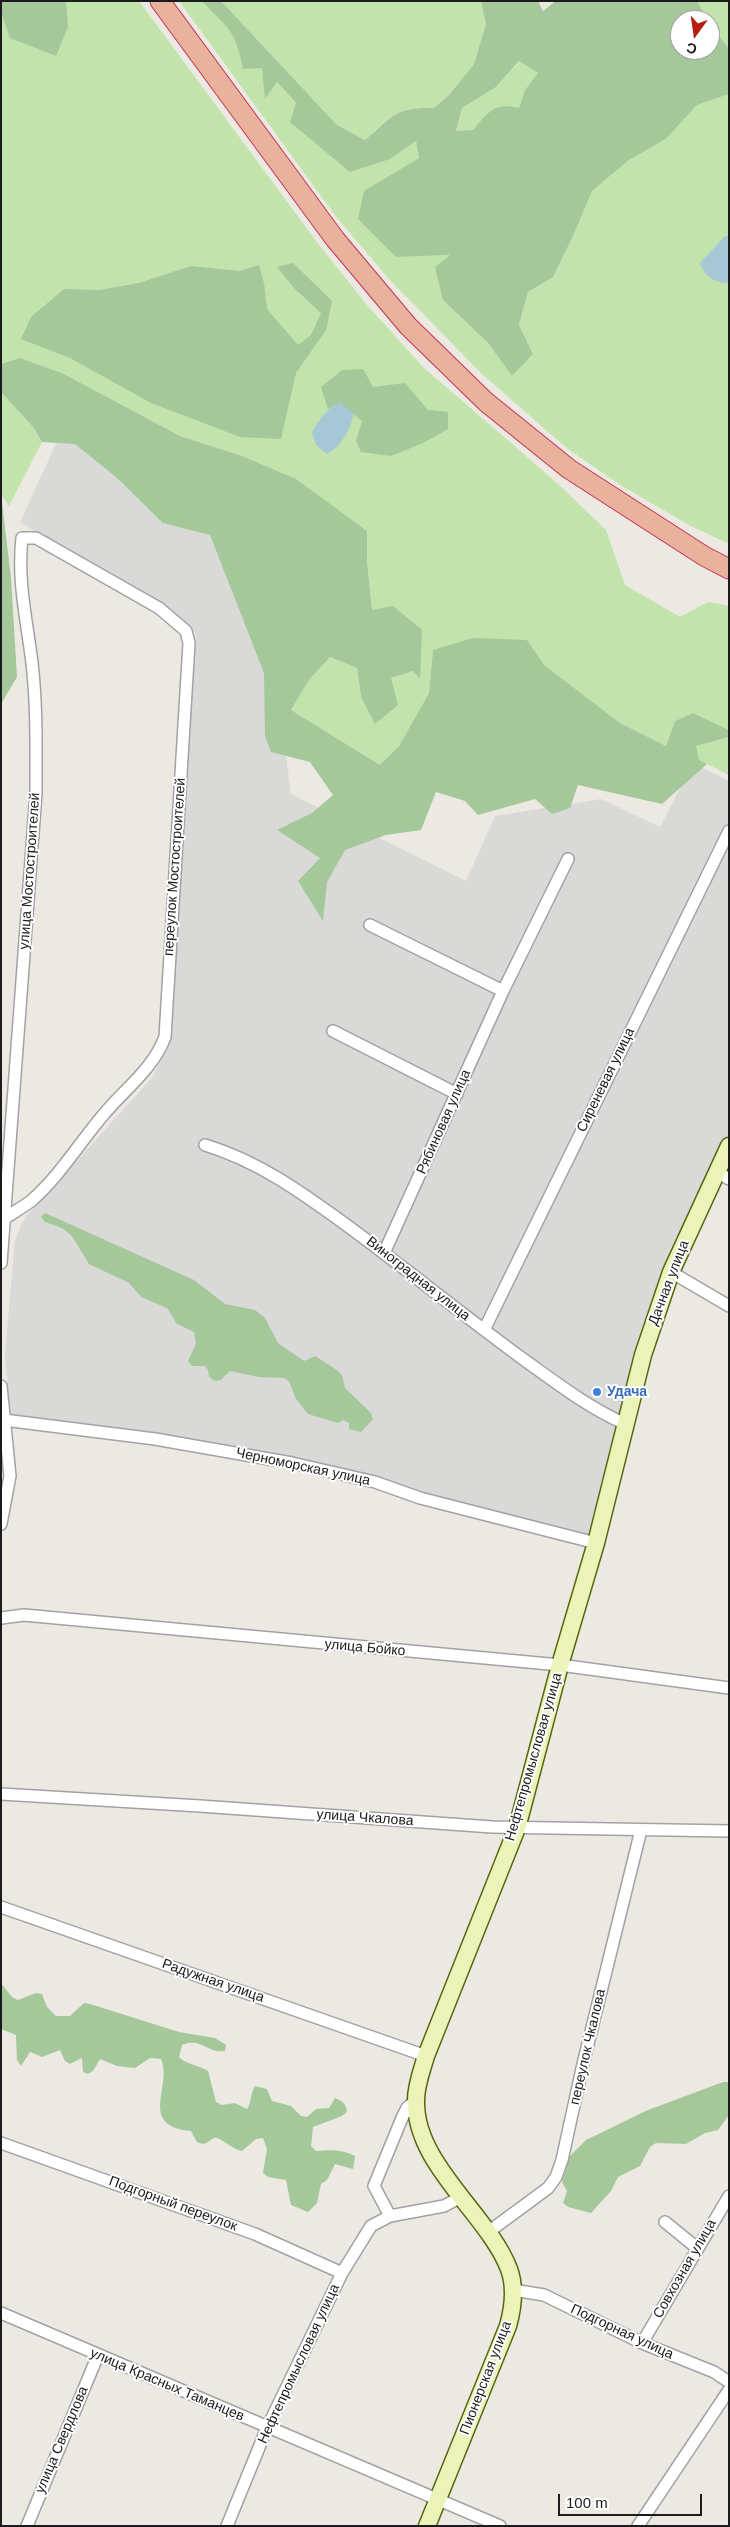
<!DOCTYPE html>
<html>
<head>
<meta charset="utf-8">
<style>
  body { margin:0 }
  #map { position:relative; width:730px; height:2527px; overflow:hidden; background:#ece9e2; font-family:Arial,sans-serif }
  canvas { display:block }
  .frame { position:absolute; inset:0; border:2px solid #1b1b1b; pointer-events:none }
  .north { position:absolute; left:670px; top:10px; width:50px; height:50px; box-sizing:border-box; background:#fff; border:1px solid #a4a4a4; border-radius:50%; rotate:194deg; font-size:14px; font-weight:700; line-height:20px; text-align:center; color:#1b1b1b }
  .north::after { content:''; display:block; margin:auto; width:18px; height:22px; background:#b61d11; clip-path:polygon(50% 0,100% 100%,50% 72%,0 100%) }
  .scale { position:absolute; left:558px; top:2494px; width:144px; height:22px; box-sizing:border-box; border:2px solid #1b1b1b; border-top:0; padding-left:6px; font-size:15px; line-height:18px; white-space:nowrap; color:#1b1b1b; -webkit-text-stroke:4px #fff; paint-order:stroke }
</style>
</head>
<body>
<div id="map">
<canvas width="730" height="2527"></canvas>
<div class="frame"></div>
<div class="north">С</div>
<div class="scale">100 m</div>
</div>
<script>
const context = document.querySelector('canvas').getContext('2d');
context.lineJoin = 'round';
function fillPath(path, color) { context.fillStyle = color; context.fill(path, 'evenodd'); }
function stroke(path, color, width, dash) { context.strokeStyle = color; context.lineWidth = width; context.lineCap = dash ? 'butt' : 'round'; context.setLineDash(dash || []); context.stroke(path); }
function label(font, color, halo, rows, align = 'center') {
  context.font = font + ' Arial,sans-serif'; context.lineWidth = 4; context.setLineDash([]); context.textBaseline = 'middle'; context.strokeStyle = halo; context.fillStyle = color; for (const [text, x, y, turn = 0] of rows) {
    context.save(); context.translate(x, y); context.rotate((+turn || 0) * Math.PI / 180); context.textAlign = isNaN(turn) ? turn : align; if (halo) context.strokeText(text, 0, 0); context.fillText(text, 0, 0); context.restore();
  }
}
fillPath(new Path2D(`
  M61,433L207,526L276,675L291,794L466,881L495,816L601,799L660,827L693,763L729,781V1143L670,1261L591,1538L419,1496L374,1479L11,1419L5,1354L15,1240L25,1217L152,1078L169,1045L196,633L20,522Z`), '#d9d9d8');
fillPath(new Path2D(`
  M1,1H139L316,241L367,305L423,367L557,483L606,530L625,585L680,617L708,602L729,606V730L693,713L675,721L666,746L620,723L543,665L527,640L433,650L429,693L399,746L380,765L291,710L309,680L330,657L357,668L361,697L391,678L413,671L419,679L372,610L367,560V531L242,456L180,436L62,373L20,358L1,364Z
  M179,1H202C229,28 236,30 243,68H262L266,98L276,81L296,103L390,159L416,141L419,158L398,172L395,257L451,255L443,300L488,343L512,376L533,354L519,325L528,292L553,277L574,234L592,191L629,160L666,139L697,105L729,94V544L689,525L622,486L568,449L483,375L389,279L334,214Z
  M221,1H481L486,24L474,64L449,95L434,108C396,107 392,114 365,140L337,125Z
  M697,1H729V49L712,28L710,20H708Z
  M520,61L538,73L525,90L519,109C493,101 489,113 473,130L456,131L462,108L496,87Z
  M1,392L33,427L42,442L9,506L1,494Z
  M729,737V775L699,760L695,746Z`), '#c2e3ab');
fillPath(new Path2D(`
  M1,1H66L68,27L56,56L10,38L1,12Z
  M202,1H221L337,125L365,140C394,115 394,107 434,108L449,95L474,64L486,24L481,1H538L543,11L556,1H697L708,20H680V50H710V24L729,49V94L697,105L666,139L629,160L592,191L574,234L553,277L528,292L519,325L533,354L512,376L488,343L443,300L435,267L450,255L396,257L358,219L364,191L419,158L416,141L390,159L350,172L290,122L296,103L277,82L265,99L262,68L243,69C235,28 228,29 202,1ZM519,61L538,73L525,90L519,108C493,102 489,112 473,130L456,131L462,108L496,87Z
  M293,263L332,301L326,330L296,373L281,439L240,437L151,403L70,358L21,339L31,317L64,289L99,290L139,283L191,266L239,271L259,265L264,283L267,309L298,345L311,335L321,313L294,288L277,267Z
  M20,358L62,373L180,436L242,456L296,479L367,531V560L372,610L393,606L422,630L420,679L413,671L391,678L398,705L375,724L361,697L357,668L330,657L309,680L291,710L380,765L399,746L429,693L433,650L473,638L527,640L544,665L620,723L666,746L675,721L693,713L729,730V737L696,746L699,760L707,764L662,804L578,785L570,808L552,814L535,799L478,815L465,801L436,792L421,830L386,835L345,850L327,882L323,921L298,881L320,858L277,830L312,813L333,795L310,762L271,752L265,736L264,673L210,535L163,523L116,477L75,444L42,442L33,427L1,392V364Z
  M363,369L373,387L405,383L428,410L448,412V429L423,443L391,456L361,452L356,441L362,421L340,403L328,409L321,387L342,370Z
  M1,494L11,578L17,677L1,704Z
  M45,1213L194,1280L225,1304L255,1310L265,1318L278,1343L304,1361L315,1356L337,1370L342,1375L345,1388L371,1413L373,1419L361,1432L349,1429V1423L343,1420L338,1423L308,1414L296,1399L289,1381L284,1378L259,1377L230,1371L221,1380L215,1381L209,1377L208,1370L205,1366H192L188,1361L196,1344L194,1332L177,1324L167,1308L141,1297L129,1283L89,1264L72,1236L62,1228L45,1222L41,1217Z
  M1,1983L12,1997L18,2000L36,1993L42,1994L47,2007L56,2016H70L84,2003L90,2004L179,2032L215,2038L226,2045L225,2051C207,2054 202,2037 182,2045L179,2057C187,2065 199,2065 208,2071L216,2102L222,2105L235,2103L247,2109C252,2102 250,2094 255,2086L267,2089L272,2101L291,2106L301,2116L307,2117L316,2109L329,2108L335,2098C343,2101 346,2104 347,2112L342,2116L313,2127L311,2146L316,2151C330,2150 341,2149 355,2156L353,2169L335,2164L327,2180L321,2184L317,2203L308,2212L291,2205L286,2180L268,2177L263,2173L267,2149L263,2138L256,2139L242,2151C232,2150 220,2136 214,2138C210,2140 207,2143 203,2144L197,2142L191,2131C137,2126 173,2086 161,2059L150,2058L135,2068L117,2066L100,2059L93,2071L88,2074L83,2072L82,2058L70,2064L65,2061L60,2050L42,2057L30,2052L21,2066L17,2060L16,2035L1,2029Z
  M723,2082H729V2115L718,2130L705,2133L686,2144L656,2143L650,2147L640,2166L618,2177L611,2191L591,2213L568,2207L563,2203L567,2191L562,2182L569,2157L586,2140L648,2110Z`), '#a4c89a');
fillPath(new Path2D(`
  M725,236H729V283C714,283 705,277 700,263Z
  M340,402L354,414C350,430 342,446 327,454L316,445L312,432C320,418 326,410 340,402Z`), '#a6c8d6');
const minor = new Path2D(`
  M370,925L503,991
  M333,1031L457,1094
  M205,1145C258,1161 301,1192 345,1224C405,1268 463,1315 523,1359C558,1384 586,1406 625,1424
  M716,1171L729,1179
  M384,1253L503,991L568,859
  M1,1263L36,793C36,750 37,706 32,663C27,621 17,581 22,538H36L159,608L186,631L189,643L165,1037C153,1069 126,1088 104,1114C80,1142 59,1177 31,1201C23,1207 14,1212 5,1218
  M671,1272L729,1306
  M484,1330L729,831
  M1,1386L10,1476L1,1524
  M4,1420L155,1439L292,1463L375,1482L420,1498L596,1543
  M1,1618L24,1615L560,1665L729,1688
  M1,1794L200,1806L492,1827L729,1831
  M1,1907L426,2056
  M1,2143L255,2234L342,2273
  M390,2216L444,2206L461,2197
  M665,2222L697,2248
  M487,2233L548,2188L556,2177L562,2160L583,2064L641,1830
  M513,2290L544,2295L642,2343L714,2372L729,2382
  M1,2313L500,2526
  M642,2343L729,2196
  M27,2526L98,2355
  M227,2526L267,2428L342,2273L371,2226L390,2216L374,2186L402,2118L407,2108L415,2101
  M638,2526L729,2390`);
const secondary = new Path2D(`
  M427,2526L508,2326C513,2308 516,2288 509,2269C488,2214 414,2164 416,2100C416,2085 422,2070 426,2056L517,1828L560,1665L596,1543L643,1355L671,1272L729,1146`);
const trunk = new Path2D(`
  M160,1L335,239L408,326L486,402L569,469L704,556L729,569`);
stroke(minor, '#a2a2a2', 14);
stroke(secondary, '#57670e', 19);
stroke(trunk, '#c6335a', 21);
stroke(minor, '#fff', 11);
stroke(secondary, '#ecf3b9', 16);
stroke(trunk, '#e8b29c', 19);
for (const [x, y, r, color] of [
  [597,1392,5,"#3f7fe0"]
]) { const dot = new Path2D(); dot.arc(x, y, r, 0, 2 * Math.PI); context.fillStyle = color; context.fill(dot); stroke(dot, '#fff', 2); }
label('14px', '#1b1b1b', '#fff', [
  ["переулок Мостостроителей",175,867,-86],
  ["улица Мостостроителей",30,871,-86],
  ["Сиреневая улица",606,1080,-64],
  ["Рябиновая улица",444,1122,-66],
  ["Виноградная улица",418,1279,38],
  ["Дачная улица",669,1283,-69],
  ["Черноморская улица",303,1467,12],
  ["улица Бойко",365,1648,5],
  ["Нефтепромысловая улица",534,1757,-74],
  ["улица Чкалова",365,1818,4],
  ["Радужная улица",213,1981,19],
  ["переулок Чкалова",588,2047,-77],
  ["Подгорный переулок",173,2204,20],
  ["Совхозная улица",685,2269,-60],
  ["Подгорная улица",622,2332,25],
  ["Нефтепромысловая улица",299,2364,-65],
  ["Пионерская улица",486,2378,-69],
  ["улица Красных Таманцев",167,2385,23],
  ["улица Свердлова",62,2440,-67]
]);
label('bold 14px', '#366cbe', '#fff', [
  ["Удача",607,1392]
], 'left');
</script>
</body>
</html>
